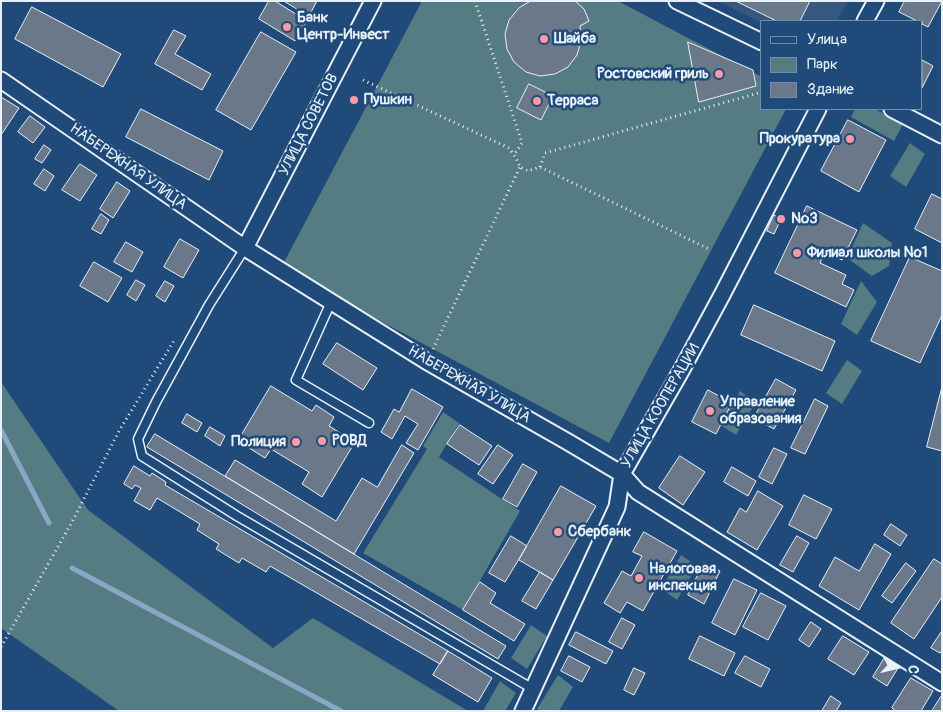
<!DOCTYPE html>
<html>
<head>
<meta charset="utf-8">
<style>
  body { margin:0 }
  #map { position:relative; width:943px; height:712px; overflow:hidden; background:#1f4a7a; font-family:Pangolin,sans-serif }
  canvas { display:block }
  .frame { position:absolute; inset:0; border:2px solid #e8f1f8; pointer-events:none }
  .legend { position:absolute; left:760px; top:20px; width:162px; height:90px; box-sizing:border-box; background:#1f4a7a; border:1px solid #6f8dac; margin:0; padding:6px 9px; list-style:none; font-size:15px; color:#e8f1f8 }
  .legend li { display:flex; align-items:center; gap:10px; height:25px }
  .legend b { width:25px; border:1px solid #6f8dac }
  .north { position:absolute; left:873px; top:642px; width:50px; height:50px; -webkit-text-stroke:4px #1f4a7a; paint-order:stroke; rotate:99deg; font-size:14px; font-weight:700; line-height:20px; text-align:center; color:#e8f1f8 }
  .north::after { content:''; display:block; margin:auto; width:18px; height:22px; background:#e8f1f8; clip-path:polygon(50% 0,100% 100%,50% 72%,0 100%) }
</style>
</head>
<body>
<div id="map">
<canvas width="943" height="712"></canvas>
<div class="frame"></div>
<ul class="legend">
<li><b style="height:6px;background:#1f4a7a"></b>Улица</li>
<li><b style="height:14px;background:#557c82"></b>Парк</li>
<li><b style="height:14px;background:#6b7889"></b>Здание</li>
</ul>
<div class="north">С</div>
</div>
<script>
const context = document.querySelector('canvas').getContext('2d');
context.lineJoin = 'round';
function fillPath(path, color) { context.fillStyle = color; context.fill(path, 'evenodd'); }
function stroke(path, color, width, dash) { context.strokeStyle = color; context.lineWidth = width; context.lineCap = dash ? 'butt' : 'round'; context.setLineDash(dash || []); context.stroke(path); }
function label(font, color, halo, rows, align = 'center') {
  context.font = font + ' Pangolin,sans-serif'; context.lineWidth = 5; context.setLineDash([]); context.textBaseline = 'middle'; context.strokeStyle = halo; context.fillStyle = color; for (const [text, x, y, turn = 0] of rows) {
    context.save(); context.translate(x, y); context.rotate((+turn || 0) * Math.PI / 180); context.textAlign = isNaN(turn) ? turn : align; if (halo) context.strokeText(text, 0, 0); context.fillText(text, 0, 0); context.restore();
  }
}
fillPath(new Path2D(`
  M717,1H848L837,21H762V23Z`), '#36587e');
fillPath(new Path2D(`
  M422,1H618L762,77V109H786L609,443L281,268Z
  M855,109H875L903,124L894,141L851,117Z
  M910,143L925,154L906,187L890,176Z
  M863,223L892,243L889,266L872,276L847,258Z
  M861,281L877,302L857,335L841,324Z
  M847,360L862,371L842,404L826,393Z
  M1,382L88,510L273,648L313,618L468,711H119L1,628Z
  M740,391L756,402L736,435L720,425Z
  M443,412L459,423L439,457L520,511L463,610L363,553L427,449L423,446Z
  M681,555L697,566L677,600L661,589Z
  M531,625L547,636L527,669L511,658Z
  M558,675L573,687L559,711H540L537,709Z
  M500,681L516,693L505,711H483Z`), '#557c82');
stroke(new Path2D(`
  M1,430L49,523
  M72,568L341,711`), '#87a8c5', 5);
const building = new Path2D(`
  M269,1H275L307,21L295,41L259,19Z
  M284,1H317L309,16Z
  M531,1H575L584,9L589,21L580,26L581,41L577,55L568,67L555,74L540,76L526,72L514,62L507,49L505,34L509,20L519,8Z
  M736,1H810L800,21H777Z
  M905,1H942L928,27L922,24V21H917L899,12Z
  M32,7L121,54L103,87L15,39Z
  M174,30L186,36L175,54L211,74L202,90L155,64Z
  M261,32L296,52L251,130L216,110Z
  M688,42L753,70L756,86L699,102Z
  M922,60L933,66L922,88Z
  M529,84L553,96L541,120L517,108Z
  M1,97L19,108L1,135Z
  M141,109L223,151L209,180L126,137Z
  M30,116L45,127L33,143L18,132Z
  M848,120L886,140L859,192L821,171Z
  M44,145L51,150L42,163L35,159Z
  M80,164L97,175L80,201L62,190Z
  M44,169L54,176L45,191L34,184Z
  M117,182L130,191L113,218L100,209Z
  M932,194L942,199V243L915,229Z
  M807,206L857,230L842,260L825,252L820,263L846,275L842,284L854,290L846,307L775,273Z
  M101,214L109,220L101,234L92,229Z
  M774,215L781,219L774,234L767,231Z
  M180,239L199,250L183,278L164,267Z
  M126,242L143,252L132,272L114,262Z
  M910,257L942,271V315L920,363L871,341Z
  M94,262L122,278L108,302L80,286Z
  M136,280L145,285L136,301L127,295Z
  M165,281L174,286L165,302L156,296Z
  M754,305L835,341L822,371L741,335Z
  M337,343L377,368L363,390L323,364Z
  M776,379L796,390L774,429L754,418Z
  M271,386L312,411L316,405L334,417L329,426L355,442L322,497L302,484L309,472L271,449L265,458L238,441Z
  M942,387V451L927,447Z
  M412,389L443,407L418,450L406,443L418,424L405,416L392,439L381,432L394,409L399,412Z
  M708,390L732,403L716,434L692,422Z
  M815,399L828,406L805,454L791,448Z
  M187,414L202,423L197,432L182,423Z
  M460,425L492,446L479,465L447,444Z
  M210,427L225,436L220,446L205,436Z
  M155,434L506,646L498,659L147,447Z
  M402,445L414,453L354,554L225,476L235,460L336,521L362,478L377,487Z
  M498,445L513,455L493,484L478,474Z
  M774,448L787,454L772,484L759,477Z
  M680,456L705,472L683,505L659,488Z
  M523,464L537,472L517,507L503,499Z
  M134,466L150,476L152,473L166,482L165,485L448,651L440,664L270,566L266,572L242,558L239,563L216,549L219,544L197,530L200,524L157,498L150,510L134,501L141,488L135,485L132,489L124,484Z
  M732,467L756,481L748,496L724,482Z
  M561,486L596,506L553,580L519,560Z
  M758,491L783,506L757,550L727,532L740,508L746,512Z
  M804,495L832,509L816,539L789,525Z
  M891,524L907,535L900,546L884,535Z
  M644,532L677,551L643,611L627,602L620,613L604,603L622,571L631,576L642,556L633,552Z
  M511,536L527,546L505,582L489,573Z
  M797,536L809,543L793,572L780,565Z
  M875,544L891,554L859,610L819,586L835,557L859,571Z
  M934,559L942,564V597L914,639L891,623Z
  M704,563L720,571L704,604L688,595Z
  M906,563L916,571L892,603L882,596Z
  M540,572L553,580L536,609L522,601Z
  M734,579L757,590L735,635L712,623Z
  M480,582L496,593L490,603L525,624L514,641L463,610Z
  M761,593L786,606L768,640L743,627Z
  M622,618L635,625L622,649L609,642Z
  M811,622L821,629L809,647L799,640Z
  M942,631V650L940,653L931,648Z
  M576,632L613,651L606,664L569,645Z
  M700,636L735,653L724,676L689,659Z
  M843,636L869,652L854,675L828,659Z
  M448,651L492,678L478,702L433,675Z
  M569,656L590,667L582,682L561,671Z
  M745,656L770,669L761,687L735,673Z
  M884,659L898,668L887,686L873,677Z
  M634,668L645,673L634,695L624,690Z
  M911,678L933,691L921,711H896L892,708Z
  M942,695V711H932Z
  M831,696L841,703L836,711H822Z`);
fillPath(building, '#6b7889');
stroke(building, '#e8f1f8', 1);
const lane = new Path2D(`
  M245,248L209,305L156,402L138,439L142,456L237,516L533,689
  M331,302L296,380L369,423`);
const street = new Path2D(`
  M677,1L762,42
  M865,21L876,1
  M1,80L245,248L426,361L568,442L622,474L638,492L942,683
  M892,109L942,135
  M245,248L373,1
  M523,711L617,507L622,474L681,371L722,295L818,109`);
stroke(lane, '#e8f1f8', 11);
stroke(street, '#e8f1f8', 19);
stroke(new Path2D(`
  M475,1L522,143L514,155
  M363,80L509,148L516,158L520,167L528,171L540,167L711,250
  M540,167L545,153L762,92
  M433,349L520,167
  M1,647L72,522L119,431L175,339`), '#e8f1f8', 3, [1, 4]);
stroke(lane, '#1f4a7a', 8);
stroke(street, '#1f4a7a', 15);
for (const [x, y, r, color] of [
  [287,27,5,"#ff9aa2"],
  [544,39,5,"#ff9aa2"],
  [719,74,5,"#ff9aa2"],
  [354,100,5,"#ff9aa2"],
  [537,101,5,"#ff9aa2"],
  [850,139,5,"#ff9aa2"],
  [781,219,5,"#ff9aa2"],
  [797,253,5,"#ff9aa2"],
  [710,411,5,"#ff9aa2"],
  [322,441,5,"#ff9aa2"],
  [296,442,5,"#ff9aa2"],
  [558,532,5,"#ff9aa2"],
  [639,578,5,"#ff9aa2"]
]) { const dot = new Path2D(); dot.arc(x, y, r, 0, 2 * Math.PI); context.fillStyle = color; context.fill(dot); stroke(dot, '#1f4a7a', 2); }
label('bold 15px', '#e8f1f8', '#1f4a7a', [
  ["Банк",297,18],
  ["Центр-Инвест",297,35],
  ["Шайба",554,39],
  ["Ростовский гриль",709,74,"right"],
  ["Пушкин",364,100],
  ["Терраса",547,101],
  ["Прокуратура",840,139,"right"],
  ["№3",791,219],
  ["Филиал школы №1",807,253],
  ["Управление",720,402],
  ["образования",720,419],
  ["РОВД",332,441],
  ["Полиция",286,442,"right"],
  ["Сбербанк",568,532],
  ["Налоговая",649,569],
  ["инспекция",649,586]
], 'left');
label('15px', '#e8f1f8', '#1f4a7a', [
  ["УЛИЦА СОВЕТОВ",309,125,-63],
  ["НАБЕРЕЖНАЯ УЛИЦА",128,167,35],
  ["НАБЕРЕЖНАЯ УЛИЦА",469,385,30],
  ["УЛИЦА КООПЕРАЦИИ",661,406,-60]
]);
</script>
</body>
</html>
